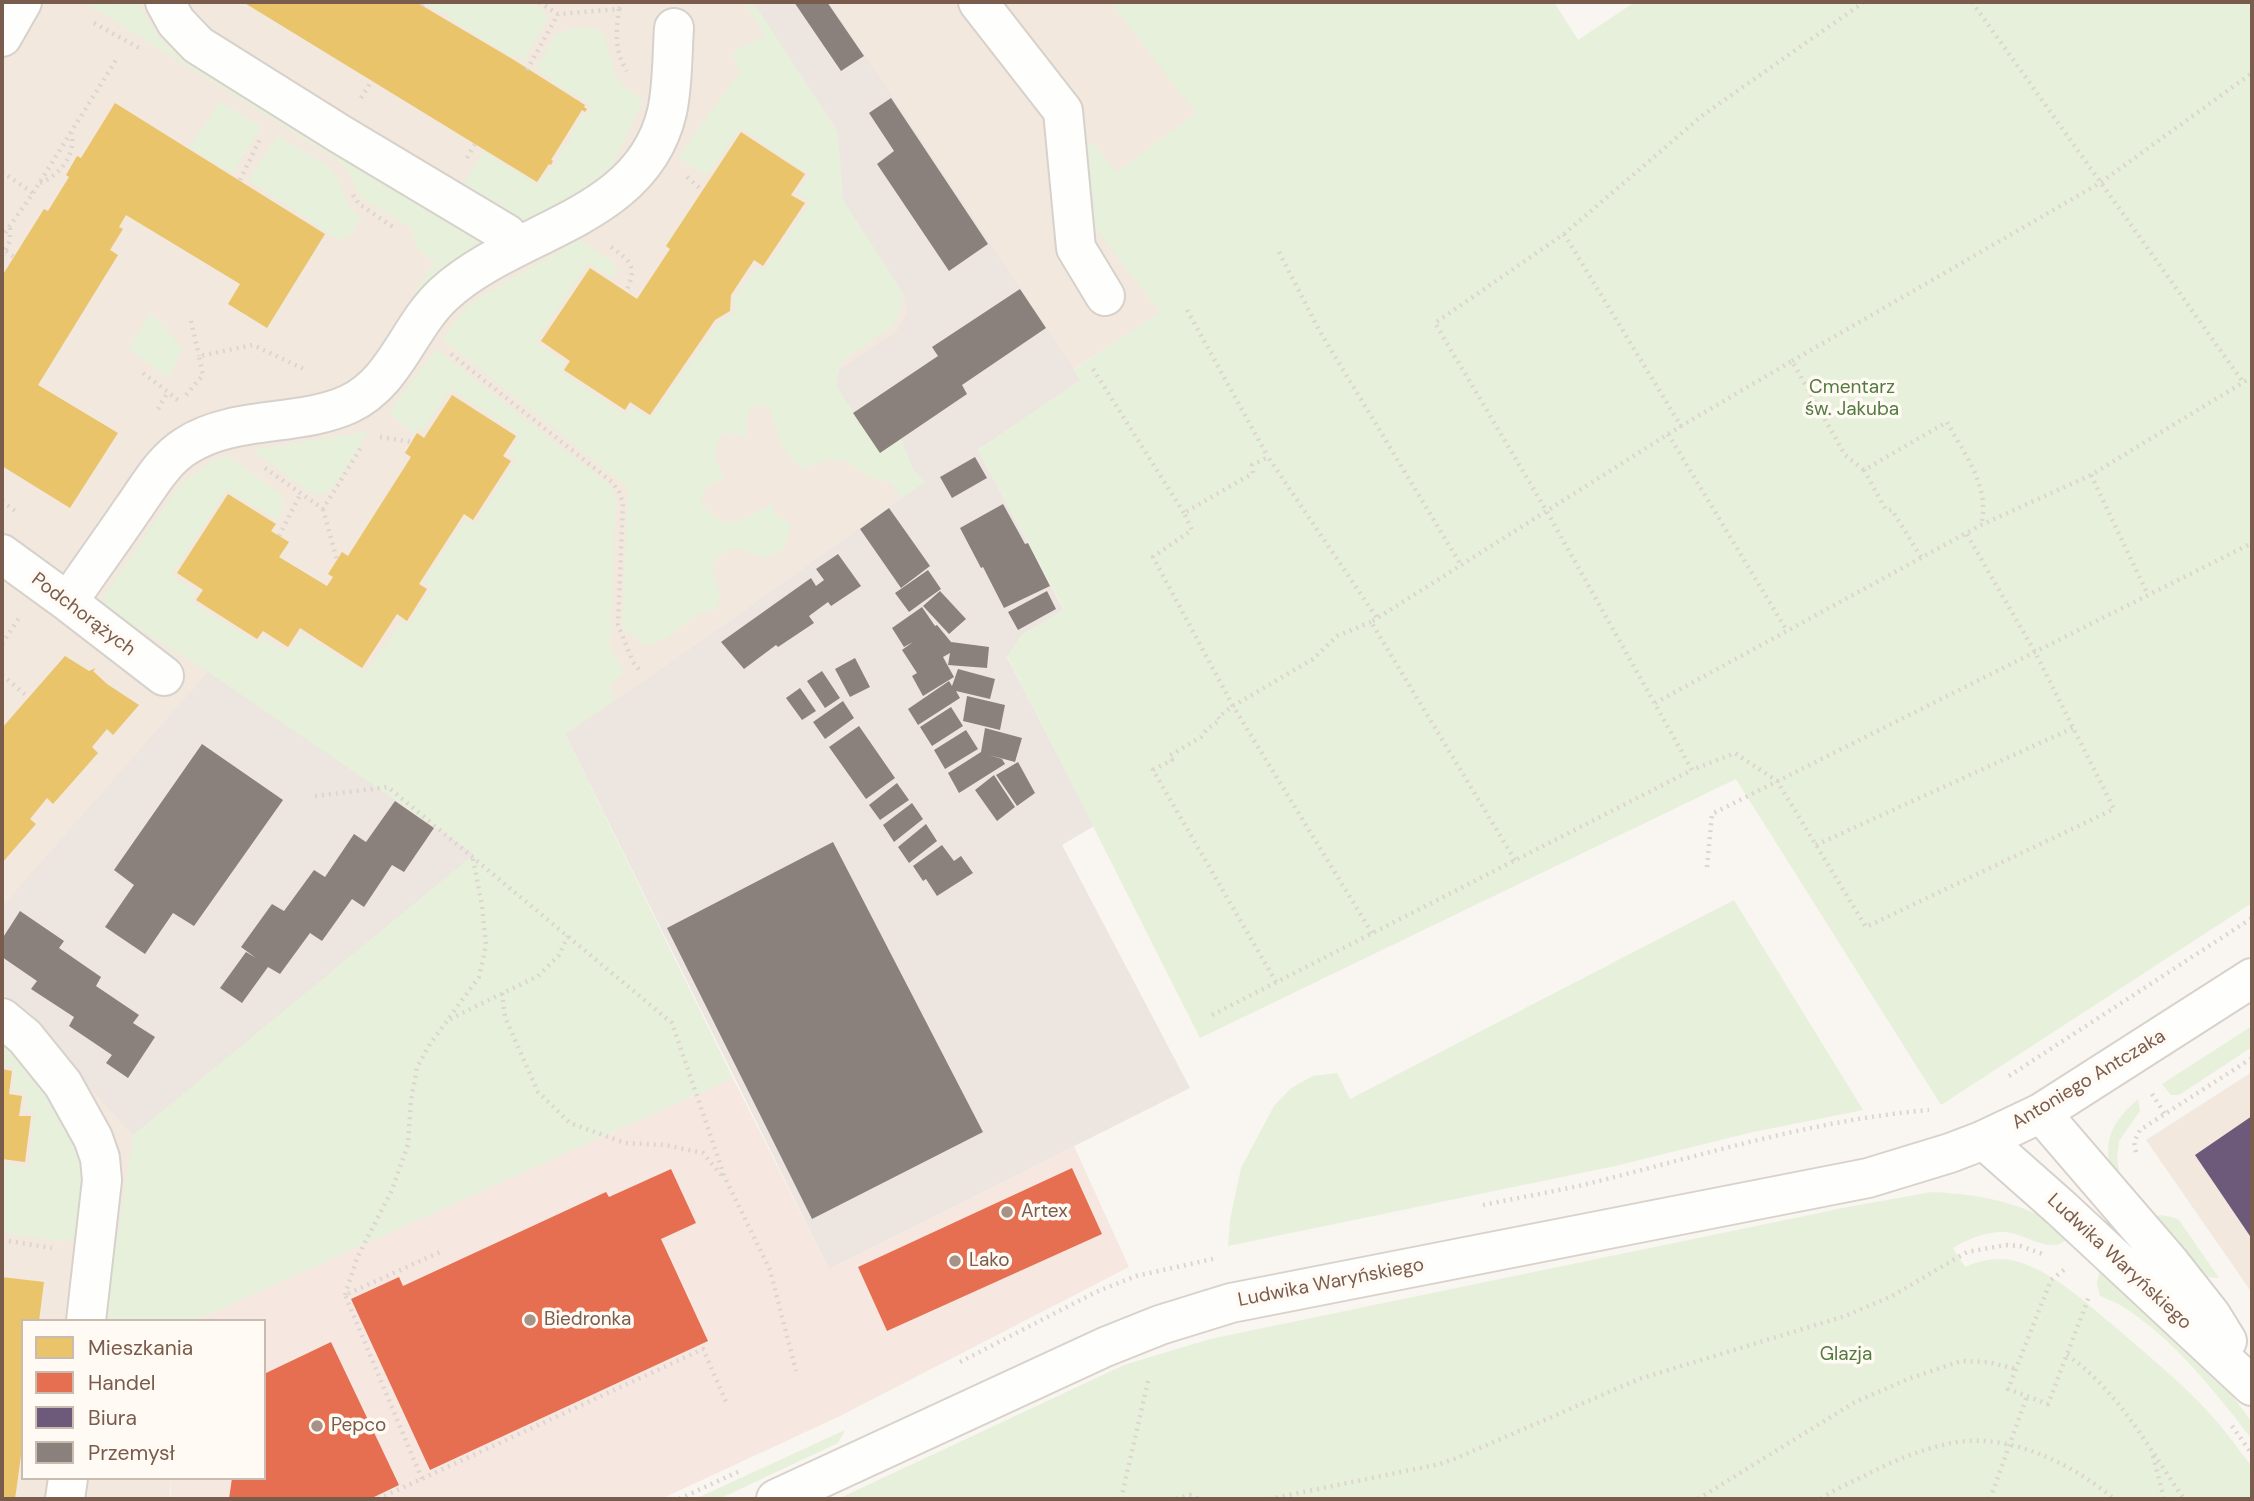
<!DOCTYPE html>
<html>
<head>
<meta charset="utf-8">
<style>
  body { margin:0 }
  #map { position:relative; width:2254px; height:1501px; overflow:hidden; background:#f9f5f0; font-family:"DM Sans",sans-serif }
  canvas { display:block }
  .frame { position:absolute; inset:0; border:4px solid #7a5c4d; pointer-events:none }
  .legend { position:absolute; left:21px; top:1319px; width:245px; height:161px; box-sizing:border-box; background:#fffaf3; border:2px solid #cabbb1; margin:0; padding:9px 12px; list-style:none; font-size:21px; color:#7a5c4d }
  .legend li { display:flex; align-items:center; gap:14px; height:35px }
  .legend b { width:35px; border:2px solid #cabbb1 }
</style>
</head>
<body>
<div id="map">
<canvas width="2254" height="1501"></canvas>
<div class="frame"></div>
<ul class="legend">
<li><b style="height:19px;background:#e9c46a"></b>Mieszkania</li>
<li><b style="height:19px;background:#e76f51"></b>Handel</li>
<li><b style="height:19px;background:#6d597a"></b>Biura</li>
<li><b style="height:19px;background:#8a817c"></b>Przemysł</li>
</ul>
</div>
<script>
const context = document.querySelector('canvas').getContext('2d');
context.lineJoin = 'round';
function fillPath(path, color) { context.fillStyle = color; context.fill(path, 'evenodd'); }
function stroke(path, color, width, dash) { context.strokeStyle = color; context.lineWidth = width; context.lineCap = dash ? 'butt' : 'round'; context.setLineDash(dash || []); context.stroke(path); }
function label(font, color, halo, rows, align = 'center') {
  context.font = font + ' "DM Sans",sans-serif'; context.lineWidth = 7; context.setLineDash([]); context.textBaseline = 'middle'; context.strokeStyle = halo; context.fillStyle = color; for (const [text, x, y, turn = 0] of rows) {
    context.save(); context.translate(x, y); context.rotate((+turn || 0) * Math.PI / 180); context.textAlign = isNaN(turn) ? turn : align; if (halo) context.strokeText(text, 0, 0); context.fillText(text, 0, 0); context.restore();
  }
}
fillPath(new Path2D(`
  M2,2H1133L1305,219L1074,369L901,498L705,638L565,734L104,1321H23V1478H172L169,1499H2Z
  M2252,1072V1293L2146,1140Z`), '#f2e8de');
fillPath(new Path2D(`
  M733,1078L829,1269L1074,1146L1129,1267L840,1416L661,1499H170L172,1478H264V1321L195,1320Z`), '#f6e8e1');
fillPath(new Path2D(`
  M753,2H829L1081,380L978,450L1064,610L1022,635L1007,657L1094,826L1062,845L1190,1088L829,1269L565,734L705,638L901,498L823,381L897,331L908,311L902,291L843,200L838,130Z
  M208,672L475,854L133,1135L2,992V907Z`), '#ede5e0');
fillPath(new Path2D(`
  M85,2H104L114,7L118,2H139L152,27L168,46L487,245L413,294L435,261C419,251 414,250 413,229L363,199L358,193L349,172L336,159Z
  M431,2H529L545,11L548,19L522,64L520,63L521,59L516,55L513,58L447,18L448,16L441,12L438,13L428,6Z
  M1110,2H1554L1578,40L1635,2H2252V903L1941,1105L1736,779L1200,1038L1007,656L1022,635L1064,609L978,450L1080,380L1073,370L1160,312L1095,228L1084,163L1085,151L1092,141L1117,172L1196,113Z
  M745,4H750L758,9L838,132L843,200L902,291L901,308L895,324L842,361L836,385L879,452L901,438L913,469L926,482L901,498L890,482L870,478L847,461L826,460L802,469C783,453 775,435 772,411L757,405L748,412L746,438L731,433L720,436L715,457L724,478L704,489L701,505L722,522L745,519L772,504L776,515L791,525L784,549L765,558L749,552L731,549L717,557L712,568L720,595L717,609L698,613L667,638L644,646L634,636L622,629L628,488L442,339L466,306L579,239L613,262L617,272L613,278L588,264L536,342L566,362L562,372L625,415L632,407L651,418L718,322L735,313L733,297L758,266L764,270L810,202L797,193L808,174L741,128L707,176L678,157L740,72L732,53L765,35Z
  M574,28C585,28 595,26 604,34L615,74L624,86L643,101L613,164L590,189L533,221L497,216L459,191L484,151L537,185L550,168L554,169L563,144L567,146L571,138L569,137L583,113L587,115L591,107L588,105L589,103L551,82L552,80L536,70L554,35Z
  M220,101L261,127L232,174L189,147Z
  M277,136L329,166C339,178 342,192 349,205C352,211 358,214 361,219L349,237L337,239L248,180Z
  M150,312L183,348L168,378L129,349Z
  M436,349L606,482L613,490L616,501L610,650L623,667L622,675L613,681L611,690L615,700L565,734L733,1078L194,1321H104L133,1135L474,854L208,672L105,607L102,599L180,484L211,461L227,455L281,495L284,502L278,521L227,490L172,575L197,592L192,602L258,643L264,637L287,652L302,634L365,672L402,621L409,624L431,588L423,582L465,519L475,524L516,458L509,455L519,434L451,390L422,432L418,429L414,434L395,418L390,410Z
  M369,431L333,488C327,493 320,495 312,494L252,450Z
  M1734,900L1863,1110L1753,1132L1615,1166L1228,1246L1230,1220L1241,1168L1274,1106L1291,1088L1313,1076L1337,1073L1350,1099Z
  M2252,1026V1047L2179,1095H2171L2162,1084Z
  M2,1039L32,1070L88,1153L82,1230L74,1239L64,1241L2,1233V1163L29,1167L34,1112L25,1111V1092L13,1091L14,1067L2,1065Z
  M2138,1099L2140,1111L2119,1141L2117,1159L2120,1176L2110,1171C2104,1135 2113,1122 2138,1099Z
  M1932,1192C1981,1194 2032,1204 2071,1235C2053,1258 2028,1234 2005,1232C1988,1231 1967,1239 1953,1248L1965,1267C1984,1259 2002,1256 2022,1263C2057,1275 2086,1303 2114,1326C2158,1364 2206,1402 2239,1450C2243,1455 2249,1461 2251,1467C2254,1476 2252,1490 2252,1499H838L1124,1365L1210,1339L1848,1207Z
  M2160,1215L2172,1217L2179,1220L2219,1278L2197,1276L2153,1218Z
  M2100,1270L2225,1386L2252,1422V1439C2214,1391 2173,1337 2120,1305C2113,1301 2106,1299 2100,1296L2097,1283Z
  M845,1430L838,1443L719,1499H695Z`), '#e7f0db');
fillPath(new Path2D(`
  M243,2H416L514,60L585,105L584,107L587,109L585,112L582,110L551,160L553,161L551,165L549,164L537,182Z
  M115,103L325,234L267,328L228,304L240,284L126,215L119,227L123,229L110,250L118,255L38,385L118,433L70,508L2,466V276L44,209L48,211L69,177L66,175L77,156L81,158Z
  M741,132L805,174L791,195L805,203L763,266L754,260L731,295L730,311L715,320L650,415L630,402L625,410L564,370L570,361L541,341L590,268L637,299L670,249L666,246Z
  M452,395L516,436L503,456L511,461L473,520L464,514L419,584L427,589L407,621L397,614L362,668L300,628L288,647L263,631L257,639L196,600L203,590L177,573L228,494L276,524L271,531L289,542L279,557L327,586L333,577L328,574L342,552L348,556L411,457L405,453L417,433L424,438Z
  M65,656L89,671L96,668L93,671L107,684L139,705L113,735L107,729L92,747L98,753L53,804L47,798L30,819L36,824L2,863V728Z
  M2,1069L12,1071L9,1094L22,1096L19,1116H31L25,1162L2,1159Z
  M2,1277L44,1282L39,1321H23V1441L15,1499H2Z`), '#e9c46a');
fillPath(new Path2D(`
  M1072,1168L1102,1234L887,1331L858,1267Z
  M671,1169L696,1223L661,1239L708,1341L430,1470L351,1299L399,1277L403,1286L606,1192L609,1197Z
  M331,1342L399,1485L370,1499H229L232,1478H264V1374Z`), '#e76f51');
fillPath(new Path2D(`
  M2252,1116V1239L2195,1155Z`), '#6d597a');
fillPath(new Path2D(`
  M794,2H827L864,56L841,71Z
  M891,98L988,244L949,271L877,164L894,151L869,113Z
  M1020,289L1046,328L962,385L967,394L880,453L853,413L938,356L932,347Z
  M975,457L987,478L952,498L940,477Z
  M1003,504L1025,544L1028,543L1050,586L1004,608L983,567L981,568L960,528Z
  M889,508L930,566L901,588L860,529Z
  M838,554L861,586L831,606L828,602L809,616L814,623L778,647L776,645L744,669L721,642L811,578L816,586L824,580L816,569Z
  M928,570L941,589L920,604L919,602L920,604L909,612L895,593Z
  M940,591L966,619L949,634L923,606Z
  M1047,591L1056,609L1018,630L1008,612Z
  M922,607L935,626L937,625L951,642L989,647L987,668L948,665L950,653L943,657L954,677L923,696L912,676L917,673L902,650L913,642L904,647L892,628Z
  M855,658L870,687L850,697L835,669Z
  M958,669L995,679L990,699L956,691L960,698L918,725L908,709L949,681L952,686Z
  M822,671L840,698L825,708L807,681Z
  M800,688L816,711L802,720L786,698Z
  M967,696L1005,705L1000,730L963,721Z
  M843,701L854,718L825,739L813,722Z
  M951,707L963,726L932,746L920,727Z
  M859,726L895,778L866,799L829,747Z
  M985,728L1022,738L1015,762L989,755L1002,759L1005,764L959,793L948,773L981,752Z
  M966,730L978,749L945,769L934,750Z
  M202,744L283,800L194,926L173,913L145,954L105,927L134,885L114,870Z
  M1018,762L1035,793L1017,806L996,775Z
  M994,775L1015,807L997,821L975,790Z
  M897,783L909,800L880,820L869,805Z
  M395,801L434,828L404,872L392,865L364,907L352,899L322,941L310,933L280,974L268,967L242,1003L220,988L246,952L256,958L241,947L272,904L284,911L314,870L325,877L354,834L366,842Z
  M912,803L923,819L894,842L883,825Z
  M926,824L937,841L909,863L898,847Z
  M833,842L983,1132L812,1219L667,928Z
  M942,845L954,861L961,856L973,873L937,896L926,879L923,881L913,866Z
  M20,911L64,941L59,948L101,977L96,986L139,1015L133,1023L155,1037L128,1078L106,1063L112,1055L69,1026L74,1017L31,989L37,981L2,957V939Z`), '#8a817c');
const street = new Path2D(`
  M165,2L176,22L198,45L340,134L507,234
  M978,2L1063,111L1076,248L1105,296
  M2,37L22,2
  M2,554L68,602L164,676
  M68,602C89,571 111,541 132,510C148,488 162,461 186,446C234,415 299,427 349,404C396,382 408,327 444,294C514,229 642,220 667,112C673,85 672,56 674,28
  M2,1018L25,1037L63,1084L93,1138L100,1158L102,1180L86,1321
  M2041,1113L2170,1263L2211,1315L2227,1341
  M1984,1140L2062,1209L2252,1386
  M65,1499L68,1478`);
const secondary = new Path2D(`
  M776,1499L1105,1347L1160,1325L1231,1303L1868,1178L1950,1153L1984,1140L2041,1113L2252,978`);
stroke(street, '#d7d1cb', 42);
stroke(secondary, '#d9d2cb', 42);
stroke(new Path2D(`
  M539,2L558,14L619,9L624,2
  M1864,2L1703,115L1564,234L1435,323L1546,510L1692,770L1735,753L1777,781L1866,927L2114,809L2035,652L1966,533
  M1972,2L2243,382
  M422,6L425,2
  M619,9C616,31 614,51 627,71
  M94,23L139,48
  M527,70L558,14
  M361,98L372,80
  M467,158L475,144
  M2,172L33,193L2,237
  M687,177L702,190
  M240,180L261,137
  M40,183C61,174 75,156 72,133
  M33,193L116,60
  M353,195L359,204L393,227
  M1564,234L1681,426L1792,361L1845,455L1864,470
  M611,247C632,262 637,267 626,292
  M6,251L14,257
  M1279,252L1319,330L1461,565
  M2,256L10,241V228
  M1187,310L1268,457
  M191,321L199,356
  M451,354L612,482L619,492L623,503L618,625L633,662L641,672
  M1792,361L2100,183L2252,73
  M1093,369L1184,513
  M143,373L178,400
  M186,395L203,375L199,356L253,345L304,369
  M158,409L168,392
  M1668,434L1787,631
  M380,437L412,442
  M265,468L323,509L362,446
  M2091,475L2148,595
  M2,501L15,511
  M323,509L337,560
  M279,536L301,493
  M1921,557L1892,510H1886L1864,470L1947,422C1964,454 1991,487 1981,525
  M1371,622L1337,636L1313,659L1233,706L1372,933
  M2,644L19,618
  M2,675L28,697
  M1655,703L1981,525L2091,475L2252,377
  M315,796L388,787L672,1023L725,1178L770,1270L796,1371
  M1816,845L2073,728
  M1515,860L1371,622L1681,426
  M1707,867L1712,814L2252,543
  M1276,982L1153,770L1172,760L1169,756L1201,737L1207,729L1220,720L1218,717L1233,706L1153,557L1192,530L1184,513L1253,473L1252,465L1268,457L1377,618
  M502,993L505,1017L538,1092L570,1123L625,1143L665,1145L703,1153L722,1176
  M1212,1015L1692,770
  M450,1019L538,976L559,955L568,936
  M2009,1076L2252,918
  M2152,1094L2165,1114
  M2136,1152L2134,1142L2140,1130L2252,1058
  M1483,1205C1517,1198 1552,1192 1587,1184C1700,1156 1813,1120 1929,1110
  M2,1240L52,1248
  M2064,1270L2051,1280L2008,1389L2048,1404L2090,1294
  M345,1295L357,1258L392,1190L408,1144L411,1101L417,1067L430,1044L479,977L486,945L482,906L473,858
  M2067,1355C2118,1390 2150,1450 2184,1499
  M960,1362L1096,1292L1136,1276L1213,1259
  M2232,1426L2252,1454
  M2153,1456L2164,1499
  M422,1479L345,1295L440,1252
  M378,1499L703,1349L727,1404
  M679,1499L742,1470
  M1121,1499L1149,1377
  M1176,1499L1190,1495L1198,1499
  M1269,1499L1440,1464L1459,1457L1639,1379L1845,1316L1892,1296L1967,1252L2006,1245L2020,1246L2043,1254
  M1698,1499L1855,1402L1908,1379L1961,1361L1988,1362L2016,1369
  M1821,1499C1835,1489 1852,1482 1868,1474C1893,1461 1920,1450 1947,1444C2004,1430 2072,1463 2114,1499
  M1990,1499L2027,1396`), '#dcd5d0', 4.5, [2, 5]);
stroke(street, '#fefefd', 38);
stroke(secondary, '#fefefd', 38);
for (const [x, y, r, color] of [
  [1007,1212,7,"#a69286"],
  [955,1261,7,"#a69286"],
  [530,1320,7,"#a69286"],
  [317,1426,7,"#a69286"]
]) { const dot = new Path2D(); dot.arc(x, y, r, 0, 2 * Math.PI); context.fillStyle = color; context.fill(dot); stroke(dot, '#fffaf3', 2.5); }
label('19px', '#537a41', '#fffaf3', [
  ["Cmentarz",1852,388],
  ["św. Jakuba",1852,410],
  ["Glazja",1846,1355]
]);
label('19px', '#7a5c4d', '#fffaf3', [
  ["Podchorążych",83,615,37],
  ["Antoniego Antczaka",2089,1080,-31],
  ["Ludwika Waryńskiego",2119,1262,43],
  ["Ludwika Waryńskiego",1331,1283,-11]
]);
label('19px', '#7a5c4d', '#fffaf3', [
  ["Artex",1021,1212],
  ["Lako",969,1261],
  ["Biedronka",544,1320],
  ["Pepco",331,1426]
], 'left');
</script>
</body>
</html>
